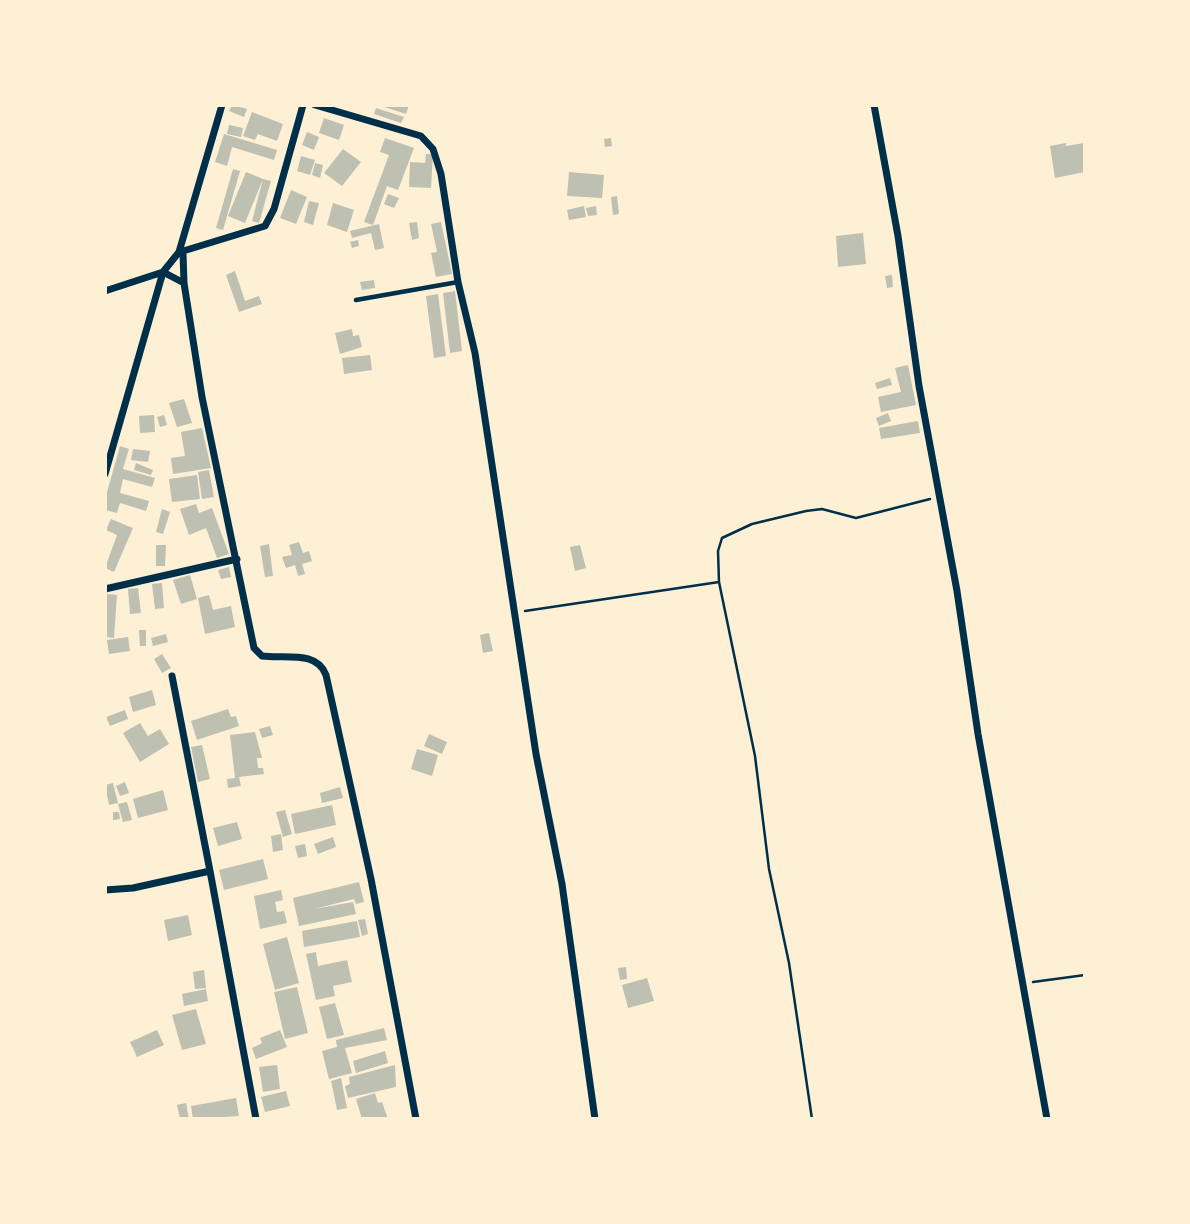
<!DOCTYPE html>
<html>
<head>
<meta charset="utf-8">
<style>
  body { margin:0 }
  #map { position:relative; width:1190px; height:1224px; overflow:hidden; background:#fdf0d5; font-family:"PT Sans",sans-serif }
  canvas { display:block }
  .frame { position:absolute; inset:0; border:107px solid #fdf0d5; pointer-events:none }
</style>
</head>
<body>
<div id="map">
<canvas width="1190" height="1224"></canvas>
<div class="frame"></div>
</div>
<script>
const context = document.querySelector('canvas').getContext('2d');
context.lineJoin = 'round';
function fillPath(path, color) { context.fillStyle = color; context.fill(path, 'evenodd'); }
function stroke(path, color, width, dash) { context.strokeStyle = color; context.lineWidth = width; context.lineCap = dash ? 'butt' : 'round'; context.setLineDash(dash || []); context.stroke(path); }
fillPath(new Path2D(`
  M232,105L247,109L244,117L229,111Z
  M378,105H409L406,114Z
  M376,108L404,117L401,123L374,114Z
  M252,112L283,124L277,141L258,134L255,140L243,136Z
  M324,118L344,125L339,140L319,133Z
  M229,125L243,128L241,137L227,134Z
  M307,132L319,137L314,150L302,145Z
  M224,134L277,150L274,160L232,147L227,166L215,162Z
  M385,138L414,148L398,190L387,186L373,225L364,222L389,155L380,152Z
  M611,138L612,146L605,147L604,139Z
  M1066,143V146L1084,143L1085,172L1055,178L1050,146Z
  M343,149L361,162L342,186L324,173Z
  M426,154H433L431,188L409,187L410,162L425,163Z
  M301,156L315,160L310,175L297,171Z
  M315,163L323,165L320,178L312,175Z
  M233,169L240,171L223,230L216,228Z
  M246,172L263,179L245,223L228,216Z
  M569,172L604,175L602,198L567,196Z
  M263,179L271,181L259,223L252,221Z
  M291,190L307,197L296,224L280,218Z
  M388,194L399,198L394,208L384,204Z
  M617,196L619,214L613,215L611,197Z
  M309,201L319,203L313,225L304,222Z
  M333,203L354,210L347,232L327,225Z
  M584,206L586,217L569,220L567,210Z
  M596,206L597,215L588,216L586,208Z
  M417,222L419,238L412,240L409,223Z
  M441,222L452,274L436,277L431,253L437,252L431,224Z
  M379,224L384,248L375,250L371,233L352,238L350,231Z
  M863,233L866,264L838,267L836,236Z
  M358,240L359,246L352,248L350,242Z
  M235,271L245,301L259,296L262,304L239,312L226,275Z
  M892,275L893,287L887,288L885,276Z
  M374,280L375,288L362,290L360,282Z
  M455,291L462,351L450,353L443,293Z
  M438,294L446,356L434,358L426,296Z
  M352,329L353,336L359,335L362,347L340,354L335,333Z
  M370,355L372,370L344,374L342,358Z
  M908,365L916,405L881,412L878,397L901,392L895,368Z
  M890,378L892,385L877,389L875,383Z
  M184,399L192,423L177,427L169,403Z
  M888,413L891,421L879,426L876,418Z
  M154,415L155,432L140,433L139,416Z
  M164,415L167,425L160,427L157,417Z
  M918,421L920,433L881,439L879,428Z
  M202,428L211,468L173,474L171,458L185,456L181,432Z
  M120,446L129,449L123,469L155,478L152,487L123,479L120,493L149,501L146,511L120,503L117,513L105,510V499Z
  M133,449L150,451L148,462L131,460Z
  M136,463L153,470L151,475L134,470Z
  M209,470L214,497L202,499L198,472Z
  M197,475L200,499L172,502L169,479Z
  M196,504L199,513L212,508L229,554L217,558L206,528L189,535L180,509Z
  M162,509L170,512L163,534L156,532Z
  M111,519L133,528L114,572L105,568L117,535L106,530Z
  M299,542L303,553L309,551L312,561L302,564L305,574L298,576L295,565L286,568L282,557L292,555L289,545Z
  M269,544L273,576L265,577L260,546Z
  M156,545H166L165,566H156Z
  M580,545L586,568L575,571L570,547Z
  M229,567L231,577L221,579L218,570Z
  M190,575L197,599L181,604L173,580Z
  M162,583L164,608L155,609L152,584Z
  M138,588L141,613L130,614L128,589Z
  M108,594L117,595L114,638L105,637V596Z
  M209,595L213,610L231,606L235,627L205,634L198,598Z
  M139,630H146V646H140Z
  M489,633L493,651L483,653L480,635Z
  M166,634L168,642L153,646L151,638Z
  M128,637L130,651L109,654L107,640Z
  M162,654L171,668L162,673L154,659Z
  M152,690L156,705L133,712L129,697Z
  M228,709L231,717L236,716L239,726L197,740L191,721Z
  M125,710L128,719L110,726L106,717Z
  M140,723L148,736L160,729L169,744L140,762L123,733Z
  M270,726L273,735L262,738L259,729Z
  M255,732L262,758H257L258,768H263L264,774L239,777L241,786L228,788L227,779L235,778L230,735Z
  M429,734L447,742L442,754L424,746Z
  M202,745L210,779L198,782L191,747Z
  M417,749L438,755L432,776L411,769Z
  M125,782L129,793L120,796L116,786Z
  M113,783L118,803L109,805L105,785Z
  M340,787L343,798L322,803L320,793Z
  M163,790L168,810L138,818L133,799Z
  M127,802L132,820L123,822L118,804Z
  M332,805L336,825L295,834L291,814Z
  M285,810L292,834L283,837L276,812Z
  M113,812H119L120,819L113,820Z
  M237,822L242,839L218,846L213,828Z
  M281,834L283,850L273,852L271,836Z
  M333,837L336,847L318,854L314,844Z
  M305,844L307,856L298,858L295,846Z
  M263,859L268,879L224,890L219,870Z
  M359,882L364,902L356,904L354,899L314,909L353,902L356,914L299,926L293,898Z
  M281,890L283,900L275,902L277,912L284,911L287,923L260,929L254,896Z
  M188,915L192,935L168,941L164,920Z
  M365,919L368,934L362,936L358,920Z
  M357,921L360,937L304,947L302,931Z
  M287,937L299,983L275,990L263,944Z
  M316,952L318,966L347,960L352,982L333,986L335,996L316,1000L306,954Z
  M626,967L627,979L620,980L618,968Z
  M204,970L206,988L195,989L193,972Z
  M647,978L654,1001L628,1008L622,985Z
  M297,987L308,1033L285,1039L274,992Z
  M206,989L208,1001L184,1006L182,994Z
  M335,1003L344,1035L327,1039L319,1007Z
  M196,1009L206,1044L182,1050L172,1015Z
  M384,1028L387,1040L345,1048L352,1073L329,1079L322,1051L337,1047L336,1040Z
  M157,1030L164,1045L137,1057L130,1042Z
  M280,1030L287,1047L256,1059L252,1048L262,1043L260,1038Z
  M385,1051L388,1063L356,1073L353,1061Z
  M277,1065L280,1089L263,1092L259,1067Z
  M395,1065L396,1087L348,1098L345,1086L350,1084L349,1077Z
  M341,1078L347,1108L337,1110L331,1081Z
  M286,1091L290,1106L265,1112L261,1097Z
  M375,1093L378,1103L382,1102L388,1119H362L356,1099Z
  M236,1098L239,1116L193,1119L191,1106Z
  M186,1103L189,1119H180L177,1105Z`), '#bec0b2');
stroke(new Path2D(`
  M525,611L719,582
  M1033,982L1085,975
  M812,1119L789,963L769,869L755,756L719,582L718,551L722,538L752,524L806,511L822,509L856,518L930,499`), '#003049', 2.5);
stroke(new Path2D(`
  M356,300L458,282`), '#003049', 4.5);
stroke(new Path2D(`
  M315,105L421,136L433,149L441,174L458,282L475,353L536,754L562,884L595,1119
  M874,105L898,236L919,386L957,591L978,734L1047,1119
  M180,252L265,226L274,209L303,105
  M183,253L184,283L202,397L254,648L262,656C285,659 317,650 326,675L371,879L416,1119
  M105,291L163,272L184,283
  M105,474L163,272L179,252L222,105
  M105,589L237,559
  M172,676L210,871
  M105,890L133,888L210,871L256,1119`), '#003049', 7);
</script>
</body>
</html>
